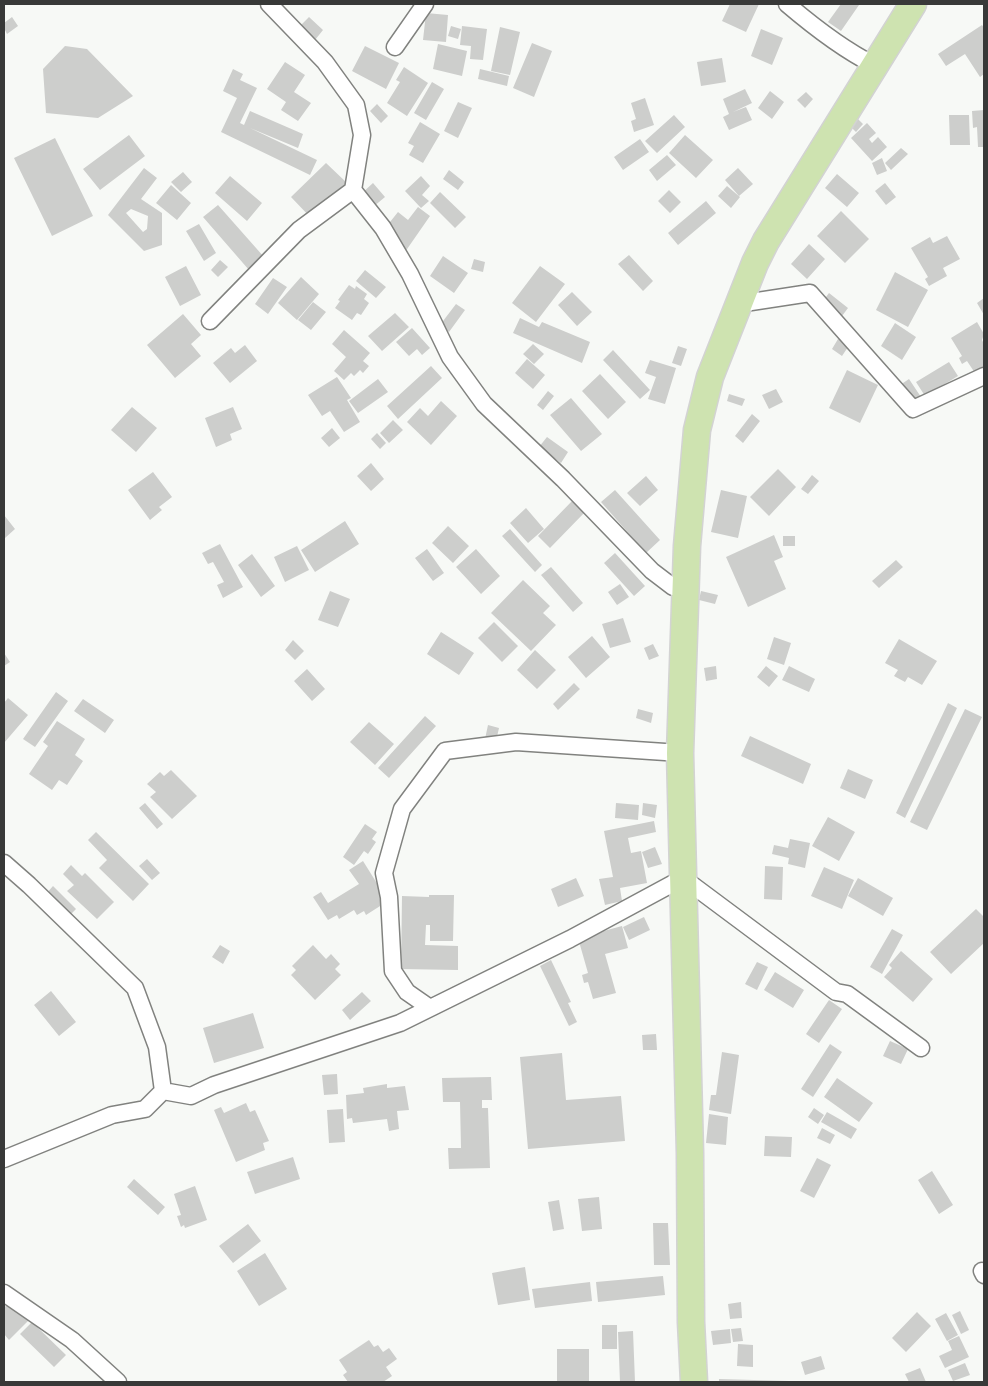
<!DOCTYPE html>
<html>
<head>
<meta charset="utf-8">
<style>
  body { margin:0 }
  #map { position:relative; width:988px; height:1386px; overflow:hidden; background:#f7f9f6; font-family:"DM Sans",sans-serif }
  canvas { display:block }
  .frame { position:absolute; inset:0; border:5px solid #383938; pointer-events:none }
</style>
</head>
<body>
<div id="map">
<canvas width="988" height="1386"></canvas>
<div class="frame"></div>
</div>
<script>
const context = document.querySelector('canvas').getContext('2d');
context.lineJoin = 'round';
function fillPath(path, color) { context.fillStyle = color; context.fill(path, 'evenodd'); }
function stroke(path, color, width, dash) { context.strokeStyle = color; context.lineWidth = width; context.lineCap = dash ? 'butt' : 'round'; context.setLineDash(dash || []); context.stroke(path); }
fillPath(new Path2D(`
  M730,4H759L746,32L722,21Z
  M841,4L859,5L841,31L828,22Z
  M426,13L448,15L446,42L423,40Z
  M12,17L18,26L7,34L4,28V23Z
  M309,17L323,30L315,40L300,26Z
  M982,25L984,28V74L980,77L965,54L946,66L938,54Z
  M451,26L461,29L458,39L448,36Z
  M462,26L487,29L483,60L470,59L471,46L460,45Z
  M500,27L520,32L510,75L491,71Z
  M761,29L783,38L772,65L751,56Z
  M532,43L552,51L534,97L513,88Z
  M438,44L467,51L462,76L433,69Z
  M65,46L87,49L133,96L98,118L46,113L43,69Z
  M365,46L399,63L386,89L352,71Z
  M722,58L726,82L701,86L697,62Z
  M285,62L305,75L294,92L311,103L298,121L281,110L286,102L267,89Z
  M404,67L428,83L407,116L387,103L400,82L396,80Z
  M233,69L243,74L240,80L257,88L240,123L244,125L250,111L303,134L298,148L250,128L317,160L310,175L221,132L237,98L223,91Z
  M480,69L509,76L507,86L478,79Z
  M432,82L444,89L426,120L414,113Z
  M745,89L752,103L733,112L746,107L752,120L729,130L723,117L729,114L723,99Z
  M770,91L784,102L772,119L758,108Z
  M806,92L813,99L805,108L797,100Z
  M645,98L654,125L634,132L631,121L636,119L631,103Z
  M458,102L472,108L458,138L444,131Z
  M377,104L388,116L381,123L370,111Z
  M984,110V147H978L977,127L973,128L972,111Z
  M674,115L685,127L657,153L645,141Z
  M949,115H969L970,145H950Z
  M856,117L863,124L856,132L849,125Z
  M420,122L440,134L423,163L409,155L414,146L408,143Z
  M867,123L876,133L869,139L872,143L878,137L887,147L872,161L851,138Z
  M129,135L145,156L100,190L83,169Z
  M685,135L713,160L696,178L669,153Z
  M55,138L93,216L52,236L14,158Z
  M640,139L649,152L623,170L614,157Z
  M901,148L908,154L891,170L885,163Z
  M667,155L676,165L657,181L649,170Z
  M882,158L887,171L877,175L872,163Z
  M326,163L347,183L311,218L291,197Z
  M144,168L157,178L141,199L162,213V245L144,251L108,215ZM131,209L148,216L147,229L143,232L126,213Z
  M738,168L753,184L739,196L725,180Z
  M449,170L464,182L458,190L443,179Z
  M183,172L192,182L181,192L171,182Z
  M837,174L859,193L847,207L825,188Z
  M230,176L262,203L247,221L215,193Z
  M421,176L430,186L422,195L429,201L421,208L405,191Z
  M373,183L385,197L373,207L361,194Z
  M885,183L896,197L886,205L875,191Z
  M171,185L191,203L177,220L156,203Z
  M727,186L740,197L731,208L718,196Z
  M669,190L681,202L670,213L658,201Z
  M440,192L466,217L455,228L430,203Z
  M706,201L716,213L678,245L668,233Z
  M218,205L264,257L249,270L203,217Z
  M418,207L430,216L405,252L393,243L398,236L386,227L398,212L408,220Z
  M841,211L869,239L845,263L817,236Z
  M199,224L216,253L204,261L186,231Z
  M947,236L960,259L943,268L947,276L929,286L925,279L928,277L911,248L930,237L933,243Z
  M809,244L825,259L807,279L791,264Z
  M629,255L653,281L643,291L618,264Z
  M443,256L468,273L454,293L430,276Z
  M474,259L485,262L483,272L471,269Z
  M220,260L228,267L218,277L211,270Z
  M186,266L201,295L180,306L165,277Z
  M540,266L565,284L536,322L512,303Z
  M365,270L386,287L376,298L356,281Z
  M895,272L928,290L908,327L876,310Z
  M301,277L319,294L297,320L278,303Z
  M273,278L287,287L268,314L255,304Z
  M349,285L355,289L356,286L367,294L364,299L369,303L361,315L357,313L352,320L335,308L340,301L338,300Z
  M572,292L592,312L577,326L558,305Z
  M829,293L848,308L842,316L823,301Z
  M984,298V315L977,303Z
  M313,302L326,312L311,330L298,320Z
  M456,304L465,310L449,332L440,325Z
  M395,313L409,327L382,351L368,336Z
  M183,314L201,335L191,344L201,356L175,378L147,345Z
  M520,318L539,327L542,322L590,342L582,363L513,333Z
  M977,322L984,334L982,340L984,344V367L975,373L967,361L962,364L959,358L962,356L951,338Z
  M895,323L916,337L902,360L881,346Z
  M412,328L430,348L422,355L417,349L409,356L396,342Z
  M344,330L370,353L363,361L369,366L363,373L360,370L354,376L351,373L344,380L334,371L346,357L332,344Z
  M841,334L852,341L842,356L832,349Z
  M533,344L544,354L534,364L523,354Z
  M245,345L257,361L230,383L213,363L231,348L235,353Z
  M678,346L687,349L681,366L672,363Z
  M613,350L650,390L640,399L603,360Z
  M527,359L545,375L533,389L515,373Z
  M650,360L676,368L665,404L648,399L656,377L645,373Z
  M949,362L958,376L925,396L916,382Z
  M431,366L442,378L398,419L387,406Z
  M847,370L878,385L860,423L829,408Z
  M600,374L626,402L608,419L582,391Z
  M337,377L351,398L347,400L360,422L344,432L330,411L322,416L308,395Z
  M378,379L388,392L358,413L349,401Z
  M909,379L921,397L912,403L900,385Z
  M776,389L783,402L769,409L762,395Z
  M548,391L554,396L543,410L537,405Z
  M729,394L745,399L742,406L727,401Z
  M571,398L602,434L581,451L550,415Z
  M441,401L457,416L431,445L407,422L420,408L428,416Z
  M132,407L157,428L136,452L111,430Z
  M233,407L242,429L230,434L232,440L216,447L205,418Z
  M752,414L760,421L743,443L735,436Z
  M393,420L403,430L389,443L380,433Z
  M332,428L340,438L329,447L321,438Z
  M377,433L386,443L380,449L371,439Z
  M547,437L568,452L561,463L539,447Z
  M371,463L384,479L371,491L357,476Z
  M778,469L796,487L769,516L750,497Z
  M153,472L172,497L159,507L162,510L150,520L128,490Z
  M812,475L819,481L808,494L801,489Z
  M646,476L658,490L640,506L627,493Z
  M615,490L660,540L646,553L601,502Z
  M721,490L747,496L738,538L711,532Z
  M573,500L585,512L550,548L538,536Z
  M526,508L544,529L528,543L510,523Z
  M4,515L15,529L5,538L4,537Z
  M345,521L359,544L315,572L301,550Z
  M448,526L469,546L453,563L432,543Z
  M510,529L542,565L535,572L502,536Z
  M774,535L783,557L774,561L786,589L748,607L726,557Z
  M783,536H795V546H783Z
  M220,544L243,587L223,598L217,585L224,582L213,562L208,564L202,553Z
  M297,546L309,570L285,582L274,557Z
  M427,549L444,573L433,581L415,558Z
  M476,549L500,576L481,594L456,567Z
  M615,553L645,586L634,596L604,563Z
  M252,554L275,586L261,597L238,565Z
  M896,560L903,567L879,588L872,581Z
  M551,567L583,603L573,612L541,575Z
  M523,580L550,606L543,613L556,625L531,651L491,613Z
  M620,584L629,597L617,605L608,592Z
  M330,591L350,599L338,627L318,620Z
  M701,591L718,595L715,604L699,600Z
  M623,618L631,642L610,648L602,624Z
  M494,622L518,646L502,662L478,638Z
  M441,632L474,653L459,675L427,654Z
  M592,636L610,657L586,678L568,657Z
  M774,637L791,643L784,665L767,659Z
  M899,639L937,661L922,685L908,677L905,682L894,676L898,670L885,663Z
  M293,640L304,651L295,660L285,650Z
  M653,644L659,656L649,660L644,648Z
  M535,650L556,670L537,689L517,670Z
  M4,653L10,662L4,666Z
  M716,666L717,679L706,681L704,668Z
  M766,666L778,676L769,687L757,677Z
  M789,666L815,679L809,692L782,680Z
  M307,669L325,689L312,701L294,681Z
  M574,683L580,689L558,710L553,704Z
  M56,692L68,701L35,747L23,739Z
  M8,698L28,715L4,743V703Z
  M83,699L114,720L105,733L74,711Z
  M948,703L957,708L905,818L896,813Z
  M638,709L653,713L651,723L636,718Z
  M965,709L982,717L927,830L910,822Z
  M425,716L436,726L389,778L378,768Z
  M57,721L85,739L75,755L83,761L67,785L59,780L52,790L29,774L48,746L43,742Z
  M369,722L394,744L375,765L350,742Z
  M488,725L499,728L496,741L485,739Z
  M750,736L811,764L803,784L741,756Z
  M848,769L873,780L865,799L840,788Z
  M171,770L197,796L172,819L150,797L156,792L147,784L160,772L164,776Z
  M145,803L163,824L157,829L139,808Z
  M616,803L639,805L638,820L615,818Z
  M643,803L657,805L655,818L642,815Z
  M828,817L855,832L839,861L812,846Z
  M654,821L656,832L628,838L631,853L641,851L647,883L620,888L622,901L605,905L599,879L613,877L604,831Z
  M365,824L377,832L372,839L376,842L368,854L364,851L354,865L343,857Z
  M96,832L149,884L133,901L99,868L107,860L88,840Z
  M790,839L810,843L805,868L788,864L789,858L772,854L774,845L788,848Z
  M655,847L662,864L648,868L642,852Z
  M147,859L160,873L152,880L139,866Z
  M363,861L388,901L366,915L364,911L357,915L354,910L339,919L337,915L328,920L313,897L321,892L328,903L359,884L349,870Z
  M71,865L82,876L85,873L114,902L97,919L67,891L74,885L63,874Z
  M765,866L783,867L782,900L764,899Z
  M824,867L854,880L842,909L811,896Z
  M576,878L584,896L558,907L551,889Z
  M858,878L893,898L883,916L848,896Z
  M53,886L76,909L69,916L46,894Z
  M429,895H454L453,941H430V925H426L425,945L458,946V970L401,969L402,896L429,897Z
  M976,909L984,917V943L951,974L930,952Z
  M644,917L650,930L629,940L623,927Z
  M622,926L628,948L605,954L616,993L593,999L588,982L584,983L582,975L588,973L578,938Z
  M892,929L903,935L882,974L870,967Z
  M220,945L230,951L223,964L212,957Z
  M313,945L326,959L331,954L340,964L335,969L341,975L315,1000L291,975L296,970L292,966Z
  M901,951L933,979L913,1002L884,977L892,968L889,965Z
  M551,960L571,1002L568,1003L577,1022L569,1026L540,966Z
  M757,962L768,967L757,990L745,984Z
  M775,972L804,990L793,1008L764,990Z
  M51,991L76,1022L59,1036L34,1005Z
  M362,992L371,1001L350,1020L342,1010Z
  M829,1000L842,1009L819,1043L806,1034Z
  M253,1013L264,1048L214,1063L203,1028Z
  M656,1034L657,1050H643L642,1035Z
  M890,1041L908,1049L901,1064L883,1056Z
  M830,1044L842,1052L813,1097L801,1089Z
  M722,1052L739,1055L731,1114L709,1110L711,1095H716Z
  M562,1053L566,1100L621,1096L625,1141L528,1149L520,1057Z
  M337,1074L338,1094L324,1095L322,1075Z
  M491,1077L492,1100H482V1108H488L490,1168L449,1169L448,1148H461L460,1102H443L442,1078Z
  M837,1078L873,1103L859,1122L824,1097Z
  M387,1084V1088L405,1086L409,1110L397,1111L399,1129L389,1131L387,1119L353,1123L352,1118L347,1119L346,1095L364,1093L363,1088Z
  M246,1103L250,1112L255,1110L269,1141L263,1143L265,1150L236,1162L214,1110L221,1107L224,1113Z
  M814,1108L824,1115L818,1124L808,1117Z
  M343,1109L345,1142L329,1143L327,1110Z
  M827,1112L857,1129L851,1139L821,1122Z
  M709,1114L728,1117L726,1145L706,1143Z
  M822,1128L835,1135L830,1144L817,1138Z
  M765,1136L792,1137L791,1157L764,1156Z
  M293,1157L300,1179L255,1194L247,1172Z
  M817,1158L831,1165L814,1198L800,1191Z
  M932,1171L953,1205L939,1214L918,1180Z
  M134,1179L165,1207L158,1215L127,1187Z
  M195,1186L207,1220L185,1228L184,1225L181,1227L177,1216L181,1215L174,1194Z
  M599,1197L602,1229L582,1231L578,1199Z
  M559,1200L564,1229L553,1231L548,1202Z
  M653,1223H668L670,1265H654Z
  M248,1224L261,1241L233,1263L219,1246Z
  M265,1253L287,1289L259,1306L237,1271Z
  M525,1267L530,1300L498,1305L492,1273Z
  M663,1276L665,1295L598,1302L596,1282Z
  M590,1282L592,1301L535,1308L532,1289Z
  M10,1301L29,1320L9,1340L4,1334V1308Z
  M741,1302L742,1318L730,1319L728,1304Z
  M960,1311L969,1330L961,1334L952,1315Z
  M917,1312L931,1326L906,1352L892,1338Z
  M946,1313L958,1335L947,1341L935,1319Z
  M32,1322L66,1355L54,1367L20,1334Z
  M602,1325H617V1349H602Z
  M741,1328L743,1341L733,1342L731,1329Z
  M730,1329L731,1343L713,1345L711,1331Z
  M633,1331L635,1382H620L618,1332Z
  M959,1336L969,1357L945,1368L939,1356L952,1350L948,1341Z
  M369,1340L374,1347L378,1345L383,1352L389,1348L397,1359L386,1367L392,1376L383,1382H348L343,1375L347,1372L339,1360Z
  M738,1344L753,1345V1367L737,1366Z
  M557,1349H589V1381H557Z
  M821,1356L825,1369L805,1375L801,1362Z
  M965,1363L970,1375L953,1381L948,1370Z
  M920,1368L926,1382H909L905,1374Z
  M719,1379L789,1381V1382H719Z`), '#cdcecc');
const street = new Path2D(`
  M269,4L325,62L356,105L362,135L353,190L383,228L410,274L450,357L484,404L563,479L652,571L673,587L685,588
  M787,4C814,27 842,49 874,65
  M395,47L425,4
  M738,304L810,293L913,409L984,376
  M210,321L299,230L353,190
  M4,863L29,885L135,988L157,1047L163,1091
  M430,1008L407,992L393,971L389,897L384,873L402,809L445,751L516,742L680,753
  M4,1159L112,1115L145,1109L163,1091L191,1096L214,1085L400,1023L570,939L683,878L836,992L847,994L921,1048
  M982,1271L984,1275
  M4,1293L72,1340L118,1382`);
const primary = new Path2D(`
  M694,1382L691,1322L690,1153L680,753L687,546L697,430L710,377L755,263L766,241L913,4`);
stroke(street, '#81827f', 19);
stroke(primary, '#d3d3d3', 29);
stroke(street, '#fff', 16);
stroke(primary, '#cee3b0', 26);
</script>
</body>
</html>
